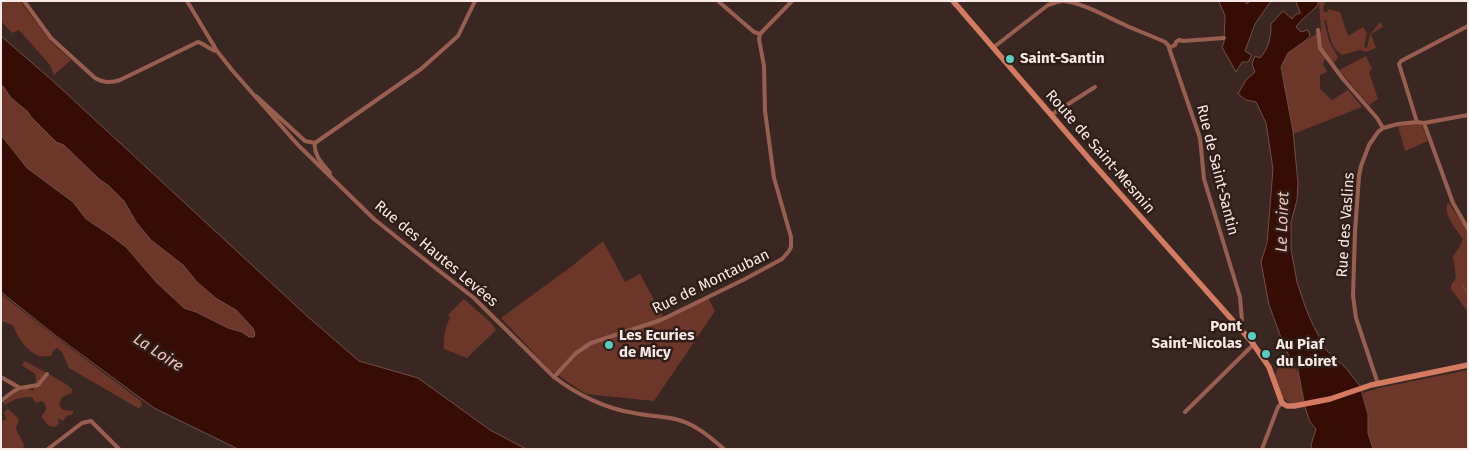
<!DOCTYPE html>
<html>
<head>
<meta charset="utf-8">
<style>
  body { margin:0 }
  #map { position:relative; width:1469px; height:450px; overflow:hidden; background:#3a2722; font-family:"Fira Sans",sans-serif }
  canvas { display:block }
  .frame { position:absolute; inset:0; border:2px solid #f8ebe7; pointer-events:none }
</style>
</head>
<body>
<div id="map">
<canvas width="1469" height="450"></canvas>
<div class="frame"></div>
</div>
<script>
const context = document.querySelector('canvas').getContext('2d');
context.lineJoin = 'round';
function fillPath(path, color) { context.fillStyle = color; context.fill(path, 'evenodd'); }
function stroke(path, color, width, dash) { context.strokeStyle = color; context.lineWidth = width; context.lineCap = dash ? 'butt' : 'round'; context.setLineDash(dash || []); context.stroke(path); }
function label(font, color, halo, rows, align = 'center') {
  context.font = font + ' "Fira Sans",sans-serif'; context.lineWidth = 5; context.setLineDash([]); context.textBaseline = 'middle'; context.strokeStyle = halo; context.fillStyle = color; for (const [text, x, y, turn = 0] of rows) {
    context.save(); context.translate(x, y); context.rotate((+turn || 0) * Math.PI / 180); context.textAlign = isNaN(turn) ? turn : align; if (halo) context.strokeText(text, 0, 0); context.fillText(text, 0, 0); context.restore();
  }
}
fillPath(new Path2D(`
  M1,1H20L52,43L71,60L54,75L50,65L19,30L12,33L1,21Z
  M1319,1H1325L1323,10L1326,13L1329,9L1340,12L1348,36L1363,27L1367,33L1364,47L1367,48L1370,34C1375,30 1376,25 1381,22L1383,27L1371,34L1376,48L1366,52L1360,50L1342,55C1330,48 1329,32 1326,20H1324L1329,41L1338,57L1337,59L1333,64L1325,59L1323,64L1327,72L1320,75V89L1332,100L1348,90L1362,107L1293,134L1281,67L1288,52L1321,31Z
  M1366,56L1372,69L1369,72L1378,99L1369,105L1339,70Z
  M1,85L3,86L11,98L27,111L32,118L56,142L64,145L99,179L109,186L124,201L136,222L165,251L183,265L197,282L217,299L236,310L253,328L255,334L254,337H249L242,332L228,328L196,312L184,308L156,282L126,247L110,235L86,219L73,202L27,168L1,135Z
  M1421,123L1428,141L1405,151L1398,126Z
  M1448,202L1468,231V312L1451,289V285L1456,278L1453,256L1459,248L1463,239C1456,229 1442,213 1448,202Z
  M603,241L625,282L640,274L665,320L708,298L715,311L654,401L586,394L550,370L501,318L572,266Z
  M1,294L57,338L141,401L142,406L138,408L69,368L62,352L57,348L53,351L51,356C47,356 42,357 39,356C27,351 17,337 13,325L1,321Z
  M464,299L491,323L496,330L467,358L444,349C443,339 445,327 450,318L448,315Z
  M25,361L66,384L72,389V393L62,397L59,405L63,410L73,411V414L67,416L63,421L58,418L59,423L55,427L49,426L41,417L46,410L45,404L42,401L36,403L32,397C21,397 14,399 5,405L3,403L16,392L27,388L33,391L36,381L35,374L22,365Z
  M1286,364L1293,366L1300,376L1303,401L1294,404L1288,402L1282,397L1275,376L1278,367Z
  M1468,370V449H1373L1368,433V414L1363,393L1379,388Z
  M8,409L19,419L16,429L24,445L23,449H1V422L6,419L4,412Z`), '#6c3729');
const water = new Path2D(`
  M1219,1H1244L1247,4L1250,1H1271L1255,24L1245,51L1252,55L1248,62H1242L1236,72L1222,47L1224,42L1225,16Z
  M1296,1H1318V5C1311,13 1302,18 1296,27L1301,32L1308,30L1310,36L1305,41L1288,53L1281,67L1293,131L1298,183L1297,200L1291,222V249L1297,282L1305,306L1312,323L1326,350L1346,368L1360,386L1368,414V433L1373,449H1312L1311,445L1316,429L1310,422L1305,407L1297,365L1291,360L1283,343L1269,305L1261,262L1267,243L1273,169L1266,123L1256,102L1246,100L1238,94L1246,80L1255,72L1252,64L1255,56L1260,58C1269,48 1271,37 1271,24L1283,11L1292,19L1295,15L1300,13Z
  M1,36L53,81L307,316L359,361L418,378L490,430L526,449H238L154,408L55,335L1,292V135L27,168L73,202L86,219L110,235L126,247L156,282L184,308L196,312L228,328L242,332L249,337H254L255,334L253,328L236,310L217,299L197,282L183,265L151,240L136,222L124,201L109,186L99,179L64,145L56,142L32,118L27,111L11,98L3,86L1,85Z`);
fillPath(water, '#360d03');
stroke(water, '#705047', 1);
stroke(new Path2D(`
  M1462,285L1468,294`), '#705047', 1);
stroke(new Path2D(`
  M24,1L51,38L95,78C103,83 111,83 120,80L198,42C205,44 211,51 217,51
  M187,1L217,51L232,70L298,145L374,219L424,259L474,298L554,377C576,394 606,409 634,413C647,416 662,416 675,419C694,423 710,437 724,449
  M718,1L754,32L760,34
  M1064,1C1086,4 1105,16 1125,25C1138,31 1152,36 1165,42L1168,45L1200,138L1204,179L1240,297L1242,321L1239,328
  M1318,30L1320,48L1343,79L1377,118L1383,128
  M760,34L792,1
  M994,47L1048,5L1057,2L1062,1
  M1169,48L1175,45L1176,42L1179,40L1183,41L1224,38
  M256,96L305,141L315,143L421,69L458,36L475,1
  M1051,115L1095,87
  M1417,122L1399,64L1401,61L1468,26
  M1424,123L1453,203L1468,229
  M315,143C313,155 323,164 330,173
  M1,377L20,388
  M554,377L576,353L591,343L661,320L745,279L782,259L789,251L791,247V237L774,178L765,111L764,66L759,39L760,34
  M1378,384L1356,318L1353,296L1355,232L1359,176L1361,166L1369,145L1378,132L1383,128L1398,124L1417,122L1424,123L1468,115
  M1,401L14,391L20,388L38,385L47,374
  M1185,412L1254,344
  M48,449L82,423L91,421L119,449
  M1262,449L1278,407L1282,403`), '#985f50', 4);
stroke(new Path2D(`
  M953,1L1090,160L1251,341L1269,367L1282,403L1287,406H1294L1330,399L1371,385L1468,365`), '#d47a61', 5.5);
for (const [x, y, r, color] of [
  [1010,59,5,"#57cec1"],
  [1252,336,5,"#57cec1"],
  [609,345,5,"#57cec1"],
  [1266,354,5,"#57cec1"]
]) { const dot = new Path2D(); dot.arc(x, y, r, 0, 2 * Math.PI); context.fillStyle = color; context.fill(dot); stroke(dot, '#301d18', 2); }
label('bold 15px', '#f8ebe7', '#301d18', [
  ["Saint-Santin",1020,59],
  ["Pont",1242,327,"right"],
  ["Saint-Nicolas",1242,344,"right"],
  ["Les Ecuries",619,336],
  ["de Micy",619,353],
  ["Au Piaf",1276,345],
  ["du Loiret",1276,362]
], 'left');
label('15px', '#f8ebe7', '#301d18', [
  ["Route de Saint-Mesmin",1100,152,49],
  ["Rue de Saint-Santin",1217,170,76],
  ["Rue des Vaslins",1346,225,-86],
  ["Rue des Hautes Levées",436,254,40],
  ["Rue de Montauban",711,282,-26]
]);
label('italic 16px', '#f4c4b7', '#301d18', [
  ["Le Loiret",1283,222,-88],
  ["La Loire",158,353,33]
]);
</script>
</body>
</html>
